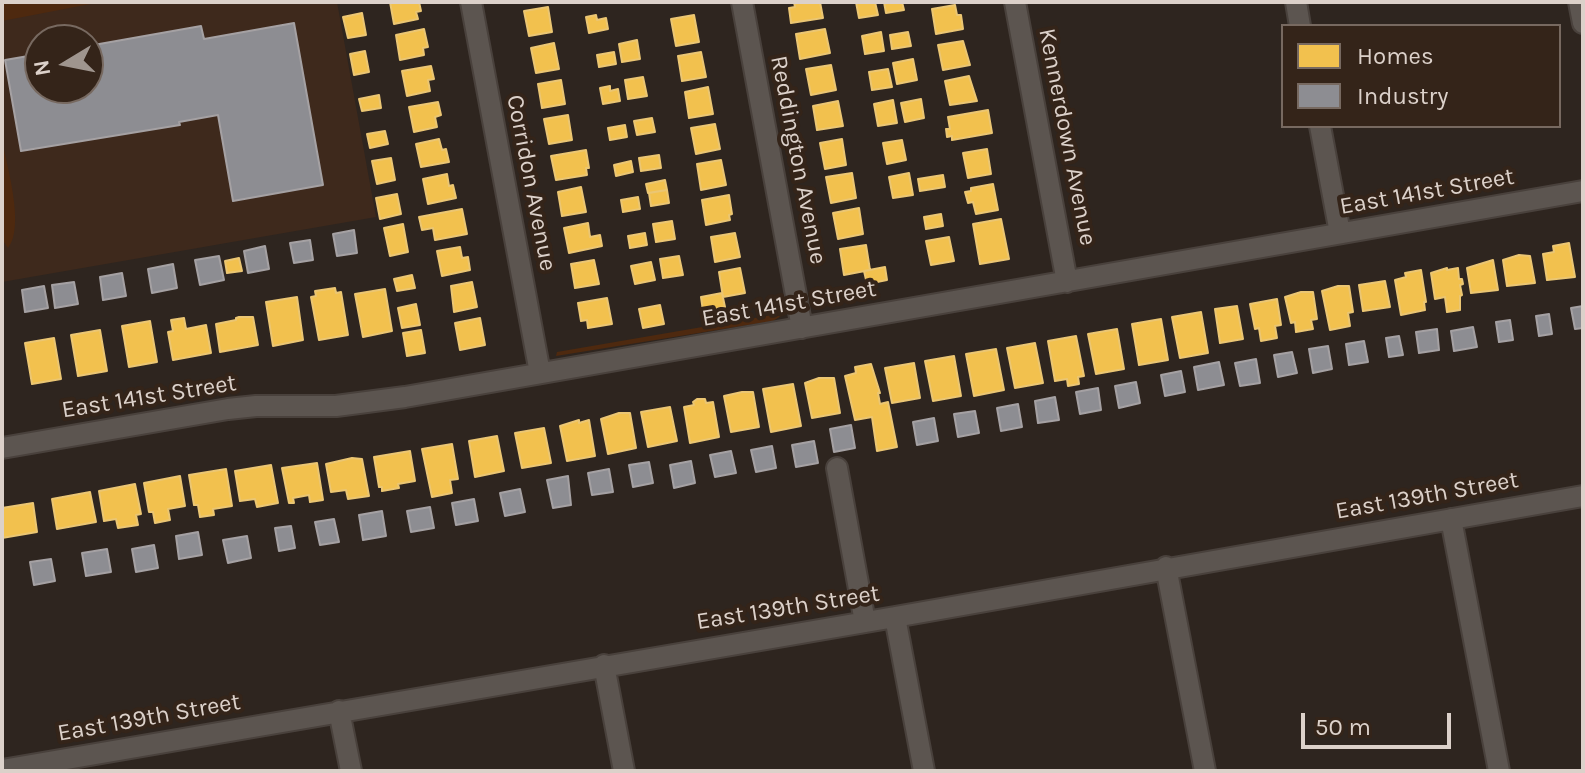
<!DOCTYPE html>
<html>
<head>
<meta charset="utf-8">
<style>
  body { margin:0 }
  #map { position:relative; width:1585px; height:773px; overflow:hidden; background:#2e251f; font-family:Karla,sans-serif }
  canvas { display:block }
  .frame { position:absolute; inset:0; border:4px solid #dcd1ca; pointer-events:none }
  .legend { position:absolute; left:1281px; top:24px; width:280px; height:104px; box-sizing:border-box; background:#342419; border:2px solid #776960; margin:0; padding:10px 14px; list-style:none; font-size:24px; color:#dcd1ca }
  .legend li { display:flex; align-items:center; gap:16px; height:40px }
  .legend b { width:40px; border:2px solid #776960 }
  .north { position:absolute; left:24px; top:24px; width:80px; height:80px; box-sizing:border-box; background:#342419; border:2px solid #776960; border-radius:50%; rotate:260deg; font-size:22px; font-weight:700; line-height:32px; text-align:center; color:#dcd1ca }
  .north::after { content:''; display:block; margin:auto; width:28px; height:36px; background:#9f958e; clip-path:polygon(50% 0,100% 100%,50% 72%,0 100%) }
  .scale { position:absolute; left:1301px; top:713px; width:150px; height:36px; box-sizing:border-box; border:4px solid #dcd1ca; border-top:0; padding-left:10px; font-size:24px; line-height:28px; white-space:nowrap; color:#dcd1ca; -webkit-text-stroke:6px #342419; paint-order:stroke }
</style>
</head>
<body>
<div id="map">
<canvas width="1585" height="773"></canvas>
<div class="frame"></div>
<ul class="legend">
<li><b style="height:22px;background:#f2c14e"></b>Homes</li>
<li><b style="height:22px;background:#8d8d92"></b>Industry</li>
</ul>
<div class="north">N</div>
<div class="scale">50 m</div>
</div>
<script>
const context = document.querySelector('canvas').getContext('2d');
context.lineJoin = 'round';
function fillPath(path, color) { context.fillStyle = color; context.fill(path, 'evenodd'); }
function stroke(path, color, width, dash) { context.strokeStyle = color; context.lineWidth = width; context.lineCap = dash ? 'butt' : 'round'; context.setLineDash(dash || []); context.stroke(path); }
function label(font, color, halo, rows, align = 'center') {
  context.font = font + ' Karla,sans-serif'; context.lineWidth = 8; context.setLineDash([]); context.textBaseline = 'middle'; context.strokeStyle = halo; context.fillStyle = color; for (const [text, x, y, turn = 0] of rows) {
    context.save(); context.translate(x, y); context.rotate((+turn || 0) * Math.PI / 180); context.textAlign = isNaN(turn) ? turn : align; if (halo) context.strokeText(text, 0, 0); context.fillText(text, 0, 0); context.restore();
  }
}
fillPath(new Path2D(`
  M2,2H337L376,217L2,282ZM40,40H88V88H40Z`), '#3e291c');
fillPath(new Path2D(`
  M2,2H101L2,21Z
  M2,140C7,167 25,226 8,248L2,239Z
  M772,315L781,316L773,321L556,356L557,352Z`), '#4e290f');
const homes = new Path2D(`
  M390,2H419L421,11L416,12L418,19L394,24Z
  M794,2H820L823,18L791,23L789,8L795,7Z
  M856,2H875L878,15L859,18Z
  M884,2H902L904,10L886,13Z
  M955,5L957,15H961L963,29L936,34L932,9Z
  M548,7L552,32L529,36L524,11Z
  M362,13L366,35L348,38L343,17Z
  M596,15L597,20L606,18L608,29L589,33L586,17Z
  M694,15L699,42L676,46L671,19Z
  M424,29L428,47L423,48L424,55L400,60L396,35Z
  M825,29L830,53L800,59L796,34Z
  M881,32L884,51L865,54L862,36Z
  M908,32L911,46L892,49L890,35Z
  M637,40L640,59L622,62L619,44Z
  M963,41L970,65L943,70L938,45Z
  M554,43L559,69L536,73L531,48Z
  M365,51L369,72L354,75L350,54Z
  M614,52L616,64L599,67L597,55Z
  M701,52L706,77L682,81L678,56Z
  M913,59L917,80L897,84L893,63Z
  M831,65L836,90L811,95L806,69Z
  M431,66L434,79L428,80L430,91L407,96L402,71Z
  M888,69L892,87L872,90L869,72Z
  M969,76L977,101L950,105L945,81Z
  M643,77L647,96L628,99L625,80Z
  M561,80L565,104L542,108L538,84Z
  M610,86V91L618,89L620,101L603,104L600,88Z
  M708,87L713,114L689,118L685,92Z
  M379,95L381,108L362,111L359,99Z
  M921,99L924,118L905,122L901,103Z
  M893,100L897,123L878,126L874,104Z
  M838,101L843,126L817,130L813,106Z
  M438,102L441,115L435,117L437,127L414,132L409,107Z
  M988,110L992,133L952,140V136L947,137L946,129H950L948,117Z
  M568,115L572,140L549,144L544,119Z
  M652,118L655,132L637,135L634,121Z
  M715,124L720,149L696,154L691,128Z
  M625,125L627,137L610,140L608,128Z
  M385,131L388,144L370,148L367,134Z
  M439,139L442,150L446,149L449,162L421,167L416,144Z
  M842,139L846,165L825,169L820,143Z
  M902,140L906,160L887,164L883,143Z
  M987,149L991,174L968,178L963,153Z
  M586,150L589,168H586L587,175L556,180L551,156Z
  M659,155L661,168L641,171L639,158Z
  M391,158L395,180L377,184L372,161Z
  M721,160L726,185L701,190L697,164Z
  M631,161L633,172L616,176L614,165Z
  M852,173L856,198L831,203L826,177Z
  M909,173L913,195L893,198L889,177Z
  M447,174L449,186L453,185L456,198L428,204L423,179Z
  M943,175L945,187L920,191L918,179Z
  M665,180L667,190L648,193L646,184Z
  M993,184L998,210L976,214L973,202L968,203L965,192L971,191V188Z
  M581,187L586,212L562,216L558,192Z
  M667,190L669,203L651,206L649,193Z
  M397,194L401,214L380,219L376,198Z
  M729,195L732,214L729,215L730,220L706,225L702,200Z
  M638,197L640,209L623,212L621,200Z
  M859,208L863,234L838,239L833,213Z
  M462,209L467,234L435,240L433,228L422,230L419,217Z
  M941,214L943,226L926,229L924,217Z
  M1001,219L1009,259L980,264L973,224Z
  M672,221L675,239L656,242L653,224Z
  M588,223L590,237L600,235L602,246L569,253L564,228Z
  M403,224L408,252L390,256L384,228Z
  M645,233L647,245L630,248L628,236Z
  M735,233L740,257L715,262L711,237Z
  M949,237L954,261L931,265L926,241Z
  M1569,243L1575,277L1547,280L1543,254L1554,252L1553,246Z
  M866,245L870,270L844,275L840,249Z
  M460,247L462,258L468,257L470,270L442,276L437,251Z
  M1519,255L1530,256L1535,283L1507,286L1503,260Z
  M679,256L683,275L663,278L660,259Z
  M239,258L242,271L227,273L225,261Z
  M594,260L599,284L575,288L571,264Z
  M1493,260L1498,290L1471,293L1467,268Z
  M651,262L655,280L635,284L631,266Z
  M885,267L887,280L867,284L864,271Z
  M740,268L745,293L723,297L719,272Z
  M1447,268V270L1458,268L1459,279H1462L1463,284L1460,285L1462,295L1460,296V310L1447,312L1445,297L1435,299L1431,273Z
  M1421,270L1426,302H1424L1425,310L1401,315L1395,280L1406,277L1405,273Z
  M412,275L415,288L397,291L394,279Z
  M1385,281L1390,307L1363,311L1359,285Z
  M472,282L477,307L454,312L451,286Z
  M1338,286H1349L1353,312L1348,313L1350,326L1330,330L1322,291Z
  M335,288L336,293L341,292L348,335L319,340L311,297L316,296L315,291Z
  M385,289L392,331L363,337L355,294Z
  M1301,292H1313L1317,319L1311,320L1313,329L1296,332L1295,322L1291,323L1285,297Z
  M722,293L725,307L703,311L701,297Z
  M297,297L303,340L273,346L266,302Z
  M607,298L612,324L588,328L587,320L581,321L578,303Z
  M1277,299L1281,325L1275,326L1277,338L1261,341L1259,328L1255,329L1250,304Z
  M416,304L420,325L402,328L398,308Z
  M660,305L664,324L643,328L639,309Z
  M1237,306L1243,339L1220,343L1215,309Z
  M1201,312L1208,353L1180,358L1172,317Z
  M239,317H253L258,345L220,352L216,324L236,320V318Z
  M184,318L186,329L206,325L211,353L173,360L168,332L173,331L171,320Z
  M480,318L485,345L460,350L455,323Z
  M1161,319L1168,360L1139,365L1132,324Z
  M150,321L157,362L129,367L122,326Z
  M1117,329L1124,369L1096,374L1088,334Z
  M100,330L107,371L78,376L71,335Z
  M421,330L425,353L407,356L403,333Z
  M1076,336L1084,376L1078,377L1079,384L1068,386L1067,379L1055,381L1048,341Z
  M54,338L61,379L32,384L25,343Z
  M1035,343L1043,383L1015,388L1007,348Z
  M996,349L1004,390L974,396L966,354Z
  M954,356L961,396L933,401L925,361Z
  M914,363L920,398L892,403L885,368Z
  M871,364L880,393H878L880,404L888,402L897,447L877,451L872,417L855,420L845,376L856,373L855,367Z
  M819,378H834L840,413L812,418L805,383Z
  M793,384L801,426L771,432L763,389Z
  M742,392H753L759,427L731,432L724,396Z
  M697,399H705L706,403L713,402L719,437L690,443L684,407L694,405L693,402Z
  M670,407L677,441L648,447L641,412Z
  M619,413H630L636,448L608,454L601,419Z
  M579,420V423L589,420L595,456L567,461L560,426Z
  M544,428L551,463L522,468L515,433Z
  M497,436L504,471L475,477L469,441Z
  M452,444L458,479L450,480L452,493L432,497L422,449Z
  M410,451L415,481L398,484L399,488L382,491V487H379L374,457Z
  M352,458L362,459L369,496L348,499L346,490L331,492L326,464Z
  M317,463L323,500L310,502L309,495L293,498L294,503H289L282,468Z
  M271,465L278,503L257,507L255,499L240,501L235,471Z
  M226,469L232,506L213,509L214,515L200,517L198,505H194L189,475Z
  M180,476L185,506L168,509L170,520L155,523L153,512H149L144,483Z
  M135,484L141,514L136,515L138,525L118,528L116,519L104,521L99,491Z
  M90,492L96,522L57,529L52,499Z
  M33,503L37,532L2,538V508Z`);
fillPath(homes, '#f2c14e');
stroke(homes, '#ebc673', 2);
const industry = new Path2D(`
  M294,23L323,185L233,201L218,115L179,122L180,125L21,151L5,60L40,54V88H88V46L201,26L204,39Z
  M354,230L357,253L337,256L333,234Z
  M310,240L313,260L294,263L290,243Z
  M265,246L269,269L248,273L244,251Z
  M219,256L224,280L200,285L195,260Z
  M173,264L177,288L152,293L148,269Z
  M122,273L126,296L103,300L100,277Z
  M74,282L78,304L55,308L52,285Z
  M44,286L48,308L25,312L22,290Z
  M1583,306V328L1575,329L1571,308Z
  M1549,314L1552,334L1539,336L1536,316Z
  M1510,320L1513,340L1499,342L1496,322Z
  M1473,327L1477,347L1454,351L1451,331Z
  M1437,329L1439,350L1419,353L1416,332Z
  M1399,336L1403,355L1389,357L1386,338Z
  M1364,341L1368,362L1349,365L1346,344Z
  M1328,346L1332,369L1313,373L1309,349Z
  M1292,352L1297,373L1278,377L1274,355Z
  M1256,359L1260,383L1240,386L1235,363Z
  M1219,362L1224,385L1198,390L1194,367Z
  M1181,371L1185,392L1165,396L1161,375Z
  M1136,382L1140,403L1119,408L1115,386Z
  M1098,388L1101,410L1080,414L1076,392Z
  M1055,397L1059,420L1038,423L1035,401Z
  M1018,404L1022,427L1001,431L997,408Z
  M975,411L979,433L958,437L954,414Z
  M934,418L938,441L917,445L913,422Z
  M851,425L855,448L834,452L830,429Z
  M814,441L818,463L796,467L792,445Z
  M772,446L776,468L756,472L751,450Z
  M731,451L736,473L715,477L710,455Z
  M691,461L695,483L674,488L670,465Z
  M649,462L653,483L633,487L629,465Z
  M609,469L613,492L592,495L588,473Z
  M568,476L571,505L553,508L547,480Z
  M520,489L525,512L505,516L500,493Z
  M474,499L478,521L456,525L452,503Z
  M430,507L434,528L411,532L407,511Z
  M382,511L386,536L363,540L359,515Z
  M334,519L339,542L320,545L315,522Z
  M291,526L295,548L279,551L275,528Z
  M198,532L202,555L179,559L176,536Z
  M247,536L251,558L228,563L223,540Z
  M154,545L158,568L136,572L132,549Z
  M107,549L111,572L86,576L82,553Z
  M51,559L55,581L34,585L30,562Z`);
fillPath(industry, '#8d8d92');
stroke(industry, '#a5a1a3', 2);
const street = new Path2D(`
  M471,2L540,373
  M742,2L802,328
  M1015,2L1067,282
  M1296,2L1300,26
  M1579,2L1583,23
  M1320,126L1340,233
  M2,448L228,409L256,406H336L405,397L1583,191
  M837,468L865,622
  M1451,519L1499,771
  M1166,567L1205,771
  M895,617L924,771
  M604,665L624,771
  M339,711L351,771
  M2,770L895,617L1583,496`);
stroke(street, '#49413c', 24);
stroke(street, '#5c5550', 20);
label('24px', '#dcd1ca', '#342419', [
  ["Kennerdown Avenue",1067,137,79],
  ["Reddington Avenue",798,160,79],
  ["Corridon Avenue",531,183,79],
  ["East 141st Street",1427,192,-10],
  ["East 141st Street",789,304,-10],
  ["East 141st Street",149,397,-9],
  ["East 139th Street",1427,496,-10],
  ["East 139th Street",788,608,-9],
  ["East 139th Street",149,718,-10]
]);
</script>
</body>
</html>
